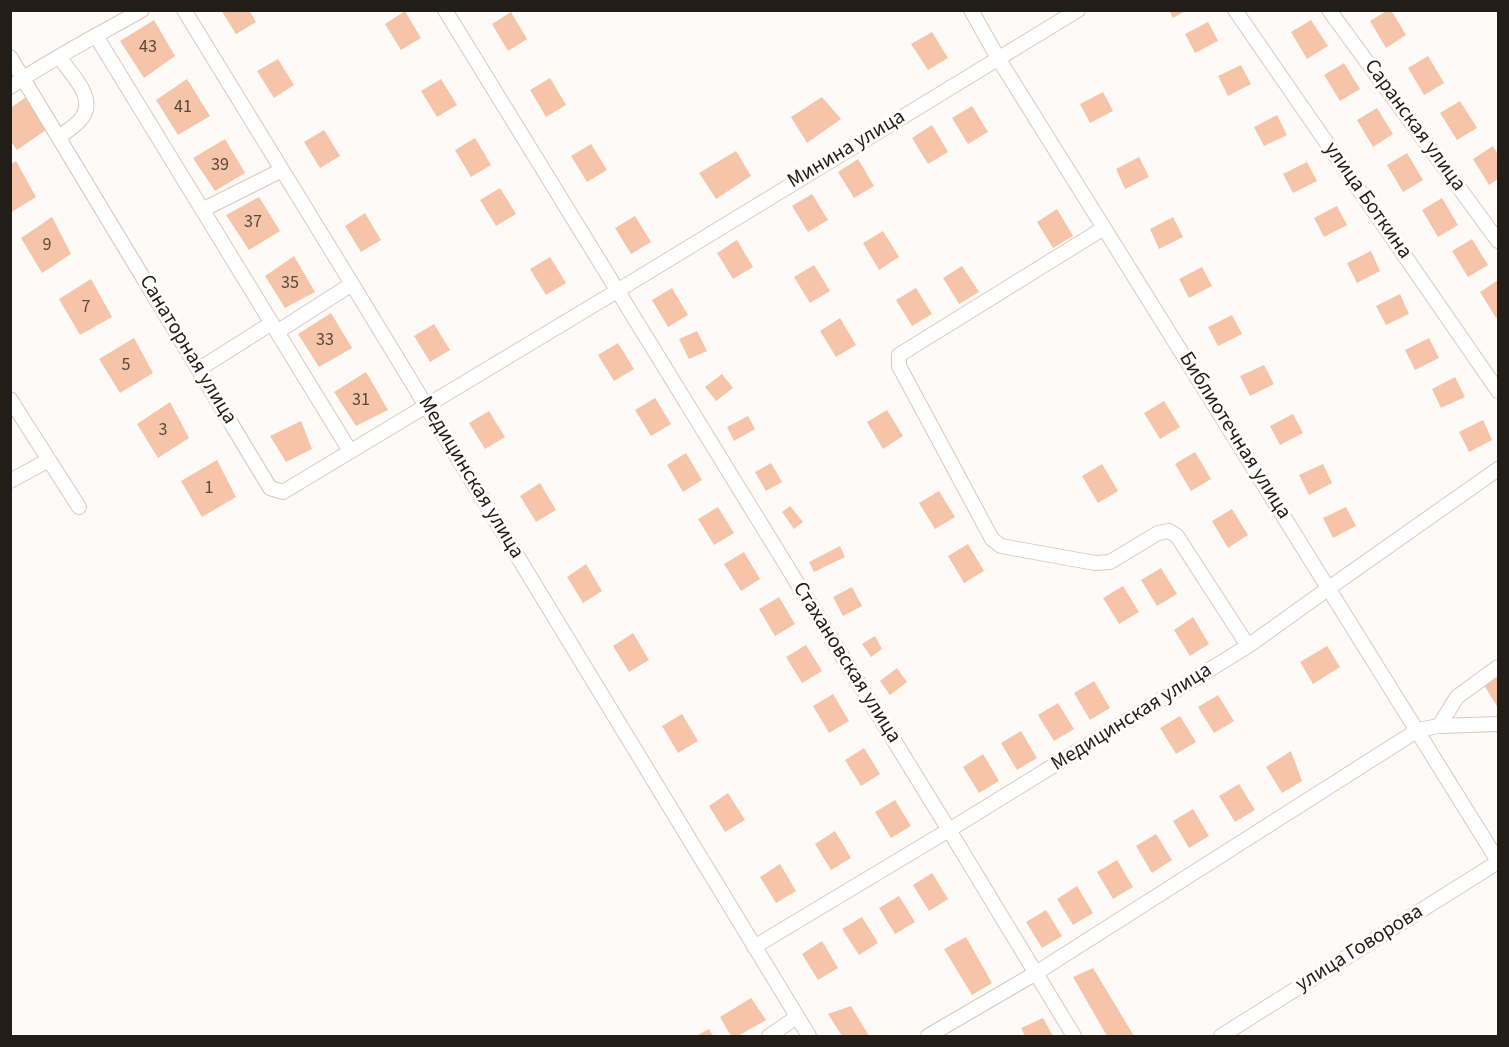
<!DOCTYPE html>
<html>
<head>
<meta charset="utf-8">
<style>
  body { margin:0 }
  #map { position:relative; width:1509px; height:1047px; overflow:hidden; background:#fefaf8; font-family:"Source Sans 3",sans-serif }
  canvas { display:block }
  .frame { position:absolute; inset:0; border:12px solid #231d18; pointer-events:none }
</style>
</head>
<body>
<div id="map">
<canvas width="1509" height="1047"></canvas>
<div class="frame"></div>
</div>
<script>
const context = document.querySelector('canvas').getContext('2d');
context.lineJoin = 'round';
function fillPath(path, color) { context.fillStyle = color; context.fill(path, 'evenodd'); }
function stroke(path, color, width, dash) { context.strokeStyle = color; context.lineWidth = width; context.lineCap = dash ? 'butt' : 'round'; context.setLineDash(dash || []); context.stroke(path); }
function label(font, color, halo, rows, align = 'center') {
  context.font = font + ' "Source Sans 3",sans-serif'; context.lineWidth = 6; context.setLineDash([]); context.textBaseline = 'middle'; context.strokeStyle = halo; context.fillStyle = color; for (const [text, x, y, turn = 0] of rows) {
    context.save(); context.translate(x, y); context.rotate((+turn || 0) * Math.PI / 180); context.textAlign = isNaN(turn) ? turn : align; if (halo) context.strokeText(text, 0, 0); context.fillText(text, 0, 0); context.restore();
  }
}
fillPath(new Path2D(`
  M221,10H249L256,22L236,34Z
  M1169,10H1187L1173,18Z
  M1388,10H1391L1406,35L1386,48L1370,21Z
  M405,11L421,38L401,50L385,24Z
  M511,12L527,39L508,51L492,24Z
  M154,20L175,56L144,78L120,41Z
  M1311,20L1328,46L1307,59L1291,32Z
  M1208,22L1218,41L1195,53L1185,34Z
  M932,32L948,58L928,70L911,44Z
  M1428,56L1444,83L1424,95L1408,68Z
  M278,59L294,85L274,98L257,71Z
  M1344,63L1360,89L1340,101L1324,75Z
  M1241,65L1251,84L1228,96L1218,76Z
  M550,78L566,105L546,117L530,90Z
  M187,79L210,116L178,135L156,100Z
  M441,79L457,105L437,117L421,91Z
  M1103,92L1113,111L1090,123L1080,104Z
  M28,96L46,130L17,150L10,140V108Z
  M822,97L841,119L807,143L791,117Z
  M1460,101L1477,128L1457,140L1440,113Z
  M972,106L988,132L968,144L952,118Z
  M1377,108L1393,134L1373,147L1357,120Z
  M1277,115L1287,135L1264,146L1254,127Z
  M932,125L948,152L928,164L912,138Z
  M324,130L340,156L320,168L304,142Z
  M475,138L491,165L471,177L455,150Z
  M225,139L245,173L215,191L193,158Z
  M591,144L607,170L587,182L571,156Z
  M1493,146L1498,155V179L1489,185L1473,159Z
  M736,151L751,176L716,199L699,173Z
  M1407,153L1423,180L1403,192L1387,165Z
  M1139,157L1149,177L1125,189L1116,169Z
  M858,159L874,186L854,198L838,172Z
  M16,161L36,197L10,213V165Z
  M1307,162L1317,181L1293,193L1283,174Z
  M500,188L516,214L496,226L480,200Z
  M812,194L828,220L808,232L792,206Z
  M259,197L280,231L249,250L226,215Z
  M1442,198L1458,225L1438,237L1422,210Z
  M1337,206L1347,225L1324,237L1314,218Z
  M1057,209L1073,236L1053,248L1037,222Z
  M365,213L381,240L361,252L345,226Z
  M635,216L651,242L631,254L615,228Z
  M52,217L71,254L42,273L21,238Z
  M1173,217L1183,237L1159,249L1150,229Z
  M883,231L899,257L879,270L863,243Z
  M1472,239L1488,265L1468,277L1452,251Z
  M737,240L753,267L733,279L717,253Z
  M1371,251L1380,271L1357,283L1347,263Z
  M294,256L315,292L285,308L265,276Z
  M550,257L566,283L546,295L530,269Z
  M814,265L830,291L810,303L794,277Z
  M962,266L979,292L959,304L943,278Z
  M1202,267L1212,286L1189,298L1179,279Z
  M91,279L112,317L80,335L59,299Z
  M1498,280V317L1496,318L1480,292Z
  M672,288L688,315L668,327L652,300Z
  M916,288L932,314L912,326L896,300Z
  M1400,294L1409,314L1386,325L1376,306Z
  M331,313L352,348L319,367L298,334Z
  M1232,315L1242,334L1218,346L1208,327Z
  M840,318L856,345L836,357L820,331Z
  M434,324L450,350L430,362L414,336Z
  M697,331L707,351L689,359L679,339Z
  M134,338L153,373L120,393L99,359Z
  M1429,338L1439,358L1415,370L1405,350Z
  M618,343L634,369L614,381L598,355Z
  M1264,365L1274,384L1250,396L1240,376Z
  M366,372L388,410L356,426L334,392Z
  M722,374L733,388L716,401L705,387Z
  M1455,377L1465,397L1441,408L1432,389Z
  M655,398L671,424L651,436L635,410Z
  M1164,401L1180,427L1160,439L1144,413Z
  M170,402L189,438L158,458L137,424Z
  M887,410L903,436L883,449L867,422Z
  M489,411L505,437L485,449L469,423Z
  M1293,414L1303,433L1280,445L1270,426Z
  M748,416L755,429L734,441L727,427Z
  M1483,420L1492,440L1469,452L1459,432Z
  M301,421L312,449L286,462L270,436Z
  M1195,452L1211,479L1191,491L1175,464Z
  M686,453L702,480L683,492L667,465Z
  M217,460L236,497L202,517L181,481Z
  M771,463L782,482L766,491L755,472Z
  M1102,464L1118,491L1098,503L1082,476Z
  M1323,464L1332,483L1309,495L1299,475Z
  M540,483L556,510L536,522L520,496Z
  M939,491L955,517L935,529L919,503Z
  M790,506L803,522L794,529L782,512Z
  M718,507L734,533L714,545L698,519Z
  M1346,507L1356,526L1333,538L1323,518Z
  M1232,509L1248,535L1228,548L1212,521Z
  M968,544L984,571L964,583L948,556Z
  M840,546L845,557L814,572L809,562Z
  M744,552L760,579L741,591L724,564Z
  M586,564L602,591L583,603L567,577Z
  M1161,568L1177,594L1157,606L1141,580Z
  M1123,586L1139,612L1119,624L1103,598Z
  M852,587L862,606L843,616L833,597Z
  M779,597L795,624L775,636L759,609Z
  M1193,617L1209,644L1190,656L1174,630Z
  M633,633L649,660L629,672L613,646Z
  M875,636L882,649L871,657L862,644Z
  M806,645L822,671L802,683L786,657Z
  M1327,646L1340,667L1313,684L1300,662Z
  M897,668L907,682L890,695L880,681Z
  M1498,675V708L1484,685Z
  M1094,681L1110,708L1090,720L1074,693Z
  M833,694L849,721L829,733L813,706Z
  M1218,695L1234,721L1214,733L1198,707Z
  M1058,703L1074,729L1054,741L1038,715Z
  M682,714L698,741L678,753L662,726Z
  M1180,716L1196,742L1176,754L1160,728Z
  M1021,731L1037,758L1017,770L1001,743Z
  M864,748L880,774L861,786L845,760Z
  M1291,751L1302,781L1282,793L1266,767Z
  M983,754L999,781L979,793L963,767Z
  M1239,784L1255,810L1235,822L1219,796Z
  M728,793L745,820L725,832L709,806Z
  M895,800L911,826L891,838L875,812Z
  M1193,809L1209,836L1189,848L1173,821Z
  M835,831L851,858L831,870L815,844Z
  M1156,834L1172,860L1152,873L1136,846Z
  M1117,860L1133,887L1113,899L1097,872Z
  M780,864L796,891L776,903L760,877Z
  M932,873L948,899L929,911L913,885Z
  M1077,886L1093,913L1073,925L1057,899Z
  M899,896L915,922L895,934L879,908Z
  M1046,910L1062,936L1042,948L1026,922Z
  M862,917L878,943L859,955L842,929Z
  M966,937L992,983L972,995L944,949Z
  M822,941L838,968L818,980L802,954Z
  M1093,968L1134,1036H1107L1073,977Z
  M751,998L766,1020L738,1036H731L720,1017Z
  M851,1006L869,1036H842L828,1014Z
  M1043,1018L1053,1036H1025L1021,1028Z
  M709,1029L713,1036H696Z`), '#f6c5a9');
const minor = new Path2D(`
  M184,10L352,284L809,1036
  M445,10L949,830L1074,1036
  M971,10L998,58L1104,228L1498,861
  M1235,10L1498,391
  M1329,10L1498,241
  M96,36L350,451
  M10,57L270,488L283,492L617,291L1078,10
  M10,87C52,58 98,35 142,10
  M59,137C66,132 75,126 81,119C98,99 71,74 59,57
  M202,210L282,170
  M1104,228L899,355V366L992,539L1001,546L1095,563L1110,562L1158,533L1169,531L1177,536L1248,646
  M277,332L352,284
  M199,369L272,323
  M10,399L79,507
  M10,481L49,460
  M1439,726L1457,697L1498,667
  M754,947L949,830L1248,646L1329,588L1498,469
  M769,1036L797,1017
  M928,1036L1036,973L1418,730L1439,726L1498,724
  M1221,1036L1498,862`);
stroke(minor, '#dac8bc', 16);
stroke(minor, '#fff', 14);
label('18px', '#58473c', null, [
  ["43",148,48],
  ["41",183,108],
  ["39",220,166],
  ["37",253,223],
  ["9",47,246],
  ["35",290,284],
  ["7",86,308],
  ["33",325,341],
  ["5",126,366],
  ["31",361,401],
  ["3",163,431],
  ["1",209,489]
]);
label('21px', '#231d18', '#fff', [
  ["Саранская улица",1414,126,54],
  ["Минина улица",847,150,-31],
  ["улица Боткина",1367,201,55],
  ["Санаторная улица",187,350,59],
  ["Библиотечная улица",1234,436,58],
  ["Медицинская улица",470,478,59],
  ["Стахановская улица",846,663,58],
  ["Медицинская улица",1132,718,-32],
  ["улица Говорова",1360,949,-32]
]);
</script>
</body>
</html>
